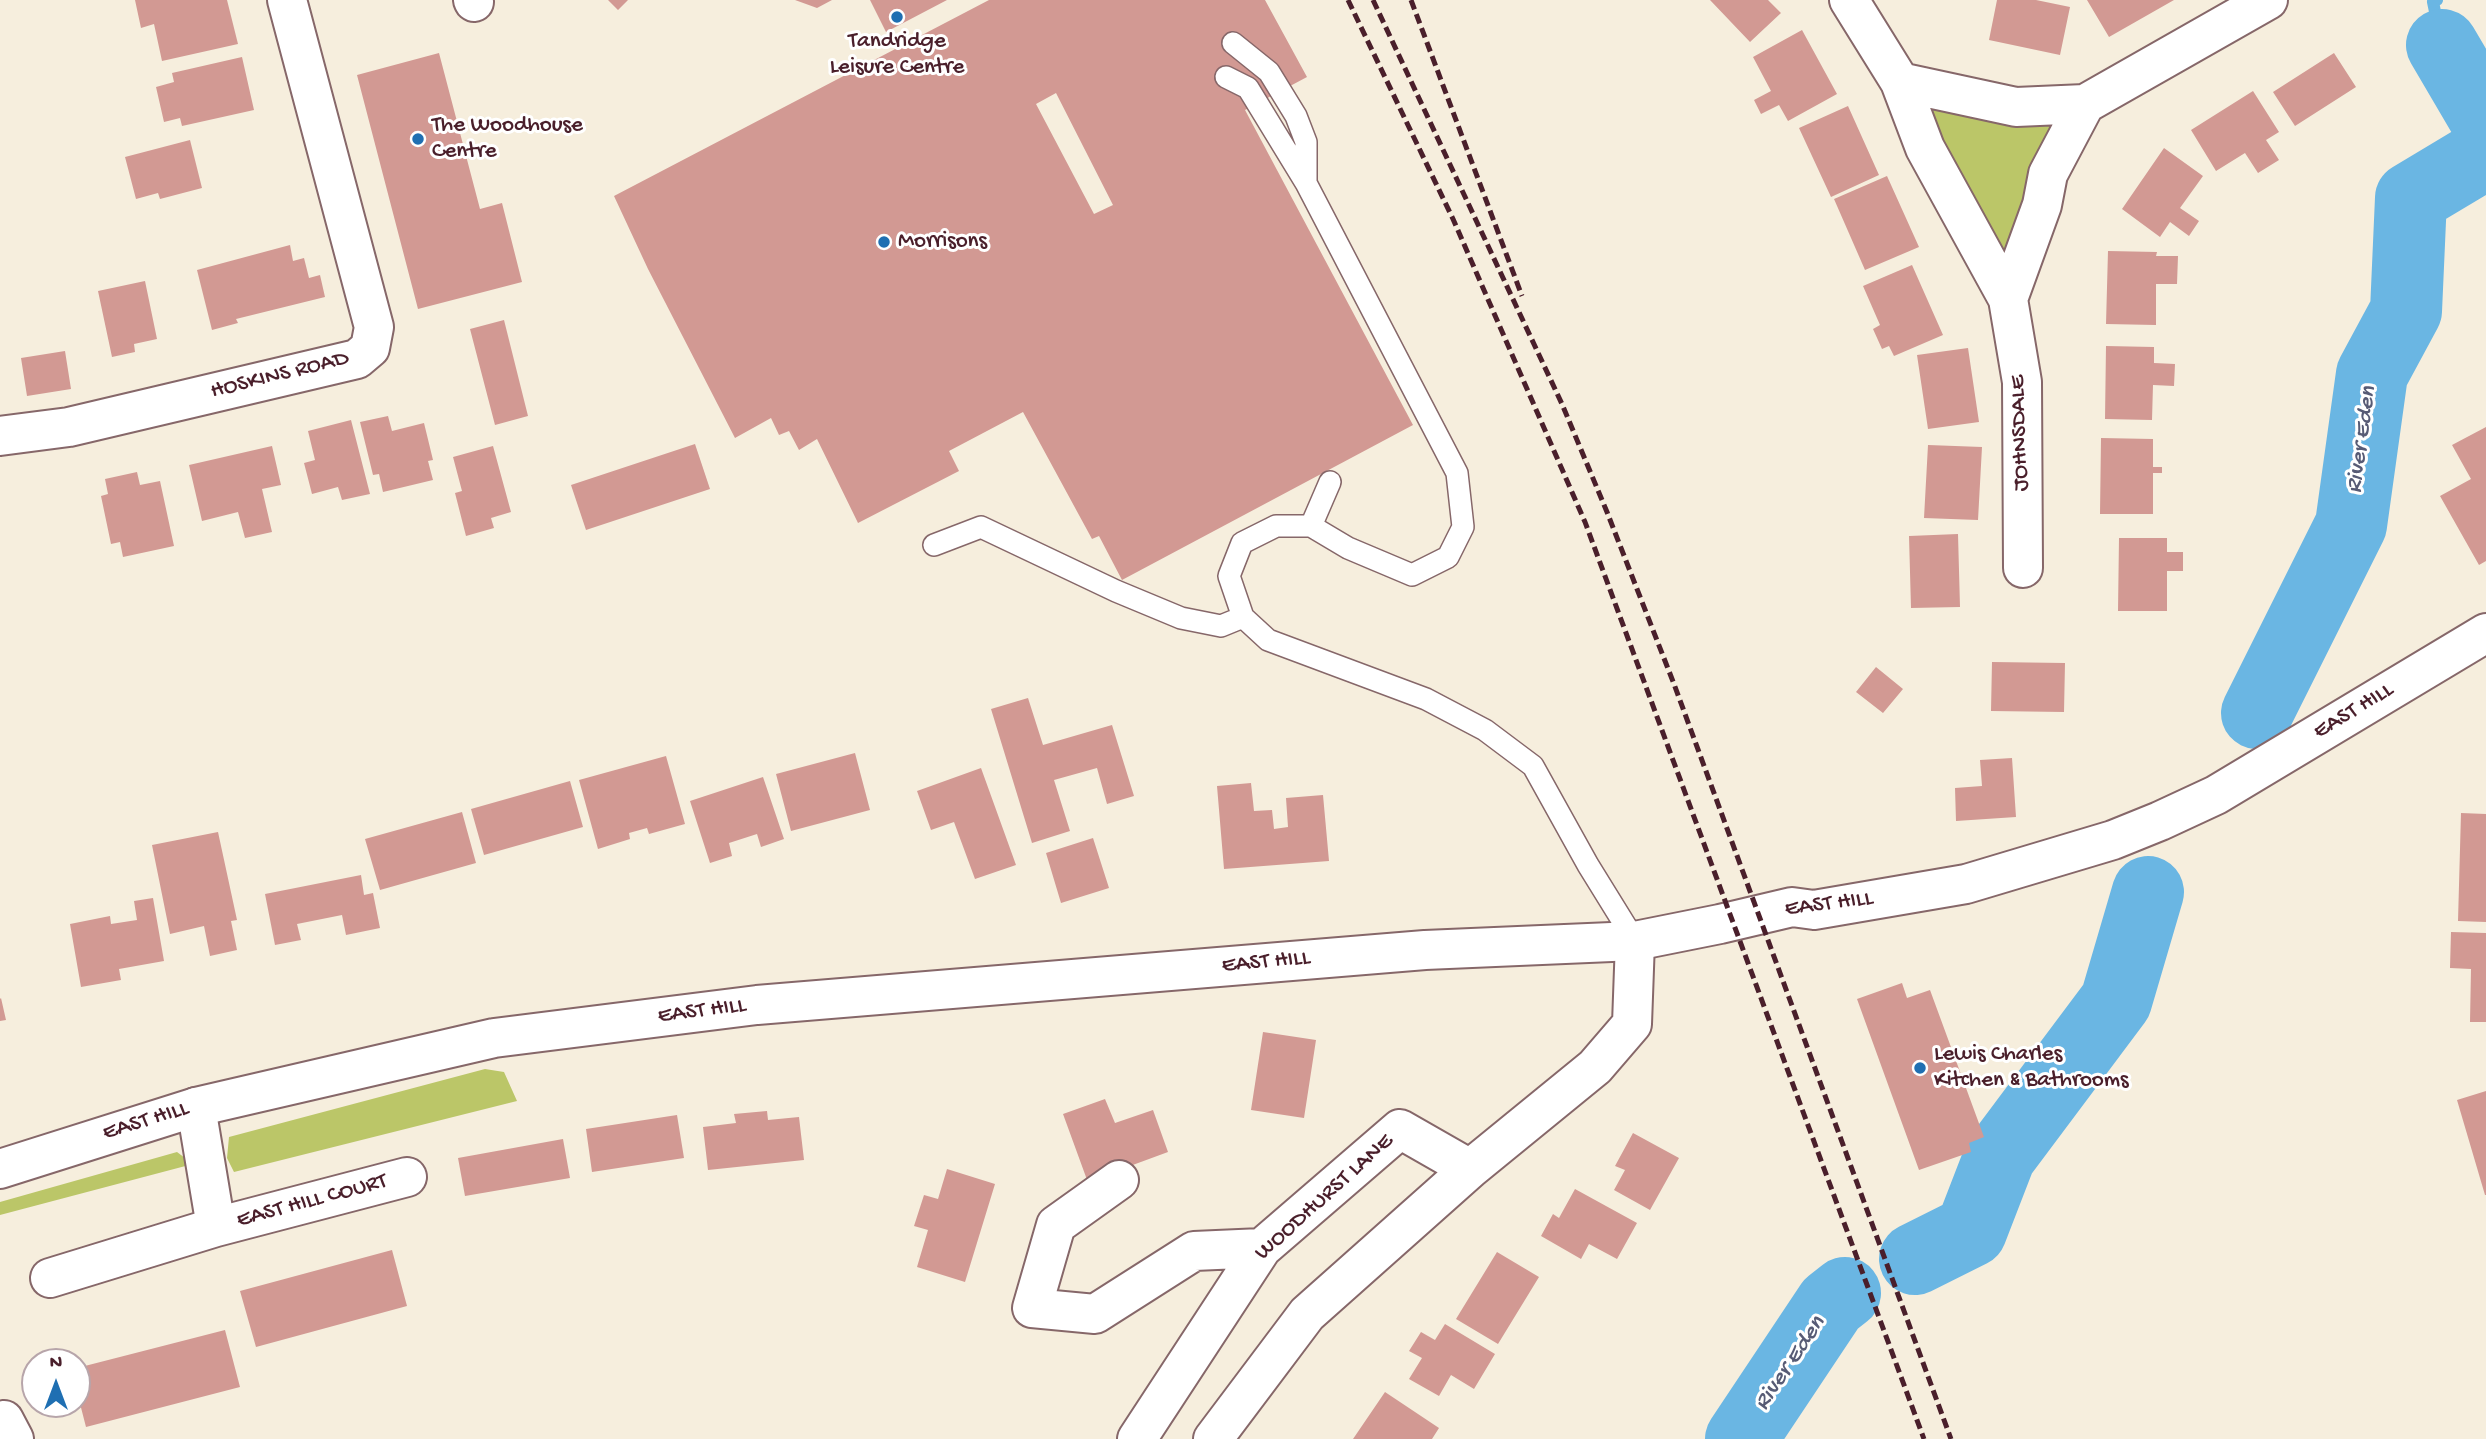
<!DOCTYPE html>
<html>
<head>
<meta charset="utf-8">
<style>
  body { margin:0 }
  #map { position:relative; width:2486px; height:1439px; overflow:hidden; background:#f6eedd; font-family:"Gochi Hand",sans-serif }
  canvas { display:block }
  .north { position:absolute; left:21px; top:1348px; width:70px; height:70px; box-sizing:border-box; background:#fff; border:2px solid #b7a5aa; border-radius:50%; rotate:0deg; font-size:19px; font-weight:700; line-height:28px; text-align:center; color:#4a1f2b }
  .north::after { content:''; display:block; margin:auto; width:24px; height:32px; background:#1f6fb2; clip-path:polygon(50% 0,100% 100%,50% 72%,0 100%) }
</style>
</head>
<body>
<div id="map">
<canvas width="2486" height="1439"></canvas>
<div class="north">N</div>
</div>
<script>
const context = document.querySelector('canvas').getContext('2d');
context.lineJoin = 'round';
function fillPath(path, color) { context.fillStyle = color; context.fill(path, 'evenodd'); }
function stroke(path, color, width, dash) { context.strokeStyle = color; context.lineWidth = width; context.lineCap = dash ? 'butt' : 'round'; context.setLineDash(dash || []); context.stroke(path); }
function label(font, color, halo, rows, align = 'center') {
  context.font = font + ' "Gochi Hand",sans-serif'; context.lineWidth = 6; context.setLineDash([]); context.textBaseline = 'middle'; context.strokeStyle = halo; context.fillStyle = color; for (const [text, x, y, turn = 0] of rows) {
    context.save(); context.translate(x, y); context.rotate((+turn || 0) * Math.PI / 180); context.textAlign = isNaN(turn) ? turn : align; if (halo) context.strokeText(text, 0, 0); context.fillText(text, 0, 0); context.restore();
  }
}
fillPath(new Path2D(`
  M1927,104L2050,124V134L2029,173L2010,255L1992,258Z
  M485,1069L504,1072L517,1101L234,1172L227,1158L229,1137Z
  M177,1152L193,1164L0,1215V1202Z`), '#bbc668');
stroke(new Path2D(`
  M2437,0L2433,2L2442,45`), '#6ab6e3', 12);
stroke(new Path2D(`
  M2442,45L2486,120
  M2257,713L2351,525L2372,374L2406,311L2411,198L2486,153
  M1915,1259L1971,1231L2000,1156L2116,1001L2148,892
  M1741,1439L1831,1304L1845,1293`), '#6ab6e3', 72);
fillPath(new Path2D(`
  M135,0H227L238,44L162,61L154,24L141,28Z
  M608,0H628L618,10Z
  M795,0H832L817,8Z
  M870,0H947L886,32Z
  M989,0H1265L1307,77L1245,110L1413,425L1122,580L1099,536L1092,539L1023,412L949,451L959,471L858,523L817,439L799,450L789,431L779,435L771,418L735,438L648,269L614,196ZM1056,93L1113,205L1094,214L1036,104Z
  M1710,0H1768L1781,13L1750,42Z
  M1997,0H2036L2070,7L2060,55L1989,40Z
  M2087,0H2174L2109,37Z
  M1802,30L1837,94L1788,121L1779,105L1761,114L1754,100L1771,91L1753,57Z
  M439,53L480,209L502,203L522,282L418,309L357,75Z
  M2334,53L2356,87L2295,126L2273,92Z
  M242,57L254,110L182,126L180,118L164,122L156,87L174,82L172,73Z
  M2253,91L2279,132L2266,140L2279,160L2258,173L2245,153L2216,171L2191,130Z
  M1848,106L1879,175L1831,197L1799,128Z
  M190,140L202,188L160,199L158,193L136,199L125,157Z
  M2164,148L2203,176L2180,208L2199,221L2189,236L2170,222L2160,237L2122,209Z
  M1887,176L1919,247L1865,270L1834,199Z
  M290,245L293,261L304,258L309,278L320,275L325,297L236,319L238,323L212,330L197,270Z
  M2108,251L2157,252L2156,256H2178L2177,284H2156V325L2106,324Z
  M1912,265L1943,335L1894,356L1889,346L1882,349L1873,329L1880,325L1863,286Z
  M145,281L157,339L134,344L135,352L112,357L98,291Z
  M504,320L528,416L495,425L470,329Z
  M2106,346L2154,347V363L2175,364L2174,386L2153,385L2152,420L2105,419Z
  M1968,348L1979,422L1928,429L1917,355Z
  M65,351L71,389L27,396L21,358Z
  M388,416L392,431L424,423L433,460L428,461L433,480L383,492L379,474L373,475L360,422Z
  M351,420L370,494L342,500L338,487L312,494L304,463L315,460L308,431Z
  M2486,427V561L2479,565L2440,496L2471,479L2452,445Z
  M2101,438L2153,439V467H2162V473H2153V514H2100Z
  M695,444L710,489L586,530L571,485Z
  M1928,445L1982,447L1978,520L1924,518Z
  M272,446L281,485L262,489L272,532L245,538L238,512L202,521L189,465Z
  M493,446L511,512L491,518L494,528L466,536L455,493L462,491L453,457Z
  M137,472L140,485L160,481L174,546L123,557L120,542L111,544L101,496L108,494L105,479Z
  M1958,534L1960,607L1911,608L1909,536Z
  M2119,538H2167V552H2183V571H2167V611H2118Z
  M1992,662L2065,663L2064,712L1991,711Z
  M1876,667L1903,689L1883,713L1856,692Z
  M1028,698L1043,745L1112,725L1134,796L1107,804L1097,768L1054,780L1070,831L1032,843L991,709Z
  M855,753L870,810L791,831L776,774Z
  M666,756L685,824L649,834L647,828L629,833L630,839L598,849L579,780Z
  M2012,758L2016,817L1956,821L1955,788L1982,786L1980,760Z
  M981,768L1016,865L975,879L954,822L931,830L917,791Z
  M763,777L784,839L761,847L757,834L729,843L732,856L710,863L690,801Z
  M570,781L583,827L484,855L471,809Z
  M1251,783L1254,811L1272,810L1274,829L1288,827L1286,798L1323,795L1329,861L1224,869L1217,786Z
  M462,812L476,863L380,890L365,839Z
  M2461,813L2486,814V922L2458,921Z
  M218,832L237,920L231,921L237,950L210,956L204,926L170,934L152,845Z
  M1093,838L1109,888L1061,903L1046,853Z
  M361,875L364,895L373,893L380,928L346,935L342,915L297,924L301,940L275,945L265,894Z
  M153,898L164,961L119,969L121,980L81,987L70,924L110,916L111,924L137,920L134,901Z
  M2451,932L2486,933V1022H2470L2471,969L2450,968Z
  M1902,983L1907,998L1930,990L1984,1137L1969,1143L1971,1152L1919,1170L1857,999Z
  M1,998L6,1020L0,1021V999Z
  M1263,1032L1316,1040L1304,1118L1251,1110Z
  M2486,1091V1195H2485L2457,1100Z
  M1105,1099L1115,1123L1153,1110L1168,1152L1130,1166L1090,1188L1063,1114Z
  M767,1111L768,1120L799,1117L804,1160L708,1170L703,1127L736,1123L734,1114Z
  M677,1115L684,1158L592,1172L586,1129Z
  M1633,1133L1679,1158L1650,1210L1614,1190L1625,1170L1615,1166Z
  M563,1139L570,1178L465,1196L458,1158Z
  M947,1169L995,1184L965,1282L917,1267L928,1230L914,1226L924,1195L938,1199Z
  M1575,1189L1637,1223L1617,1259L1589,1244L1581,1259L1541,1236L1553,1214L1559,1218Z
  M392,1250L407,1306L256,1347L240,1291Z
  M1497,1252L1539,1277L1498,1344L1456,1319Z
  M1445,1324L1495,1354L1474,1389L1451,1375L1439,1396L1409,1379L1422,1358L1409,1351L1421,1332L1435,1340Z
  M225,1330L240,1387L86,1427L77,1392V1368Z
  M1385,1392L1439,1428L1432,1439H1353Z`), '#d29993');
const lane = new Path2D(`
  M1233,43L1269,72L1296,116L1306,142V181
  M1226,77L1248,88L1306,183L1457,473L1463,527L1448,557L1412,575L1348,548L1311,526H1276L1242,543L1229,576L1243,617L1268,640L1426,699L1485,730L1533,766L1588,865L1635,941
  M1311,526L1330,482
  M934,545L981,527L1116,591L1181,618L1221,626L1243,617`);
const street = new Path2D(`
  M473,0L474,2
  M1849,0L1900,82
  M2008,299L1925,148L1900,82L2016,107L2085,104
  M0,436L69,427L357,359L370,348L374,327L287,0
  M2023,568L2022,382L2008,299L2042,205L2048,174L2085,104L2268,0
  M196,1107L216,1227
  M1119,1180L1056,1225L1032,1308L1095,1314L1194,1251L1262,1248
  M50,1278L216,1227L407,1177
  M4,1420L14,1439
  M1137,1439L1262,1248L1400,1129L1470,1169
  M1213,1439L1307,1314L1470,1169L1595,1067L1632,1024L1635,941`);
const primary = new Path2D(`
  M0,1169L196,1107L494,1038L757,1005L1425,950L1635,941L1720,924L1792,907L1814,910L1966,884L2113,840L2160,821L2216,795L2486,633`);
stroke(lane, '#866769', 24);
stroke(street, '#866769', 42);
stroke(primary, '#866769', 42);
stroke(lane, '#fff', 21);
stroke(street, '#fff', 38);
stroke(primary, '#fff', 38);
stroke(new Path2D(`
  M1348,0L1453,219L1585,522L1924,1439
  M1373,0L1562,404L1607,512L1674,684L1951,1439
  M1411,0L1522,296`), '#4a1f2b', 5, [10, 5]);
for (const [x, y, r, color] of [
  [897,17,7,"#1f6fb2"],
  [418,139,7,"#1f6fb2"],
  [884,242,7,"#1f6fb2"],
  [1920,1068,7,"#1f6fb2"]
]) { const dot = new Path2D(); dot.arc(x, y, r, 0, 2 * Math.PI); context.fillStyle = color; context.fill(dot); stroke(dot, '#fff', 2.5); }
label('23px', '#4a1f2b', '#fff', [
  ["Tandridge",897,42,"center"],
  ["Leisure Centre",897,68,"center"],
  ["The Woodhouse",432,126],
  ["Centre",432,152],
  ["Morrisons",898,242],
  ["Lewis Charles",1934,1055],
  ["Kitchen & Bathrooms",1934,1081]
], 'left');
label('23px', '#4a1f2b', '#fff', [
  ["HOSKINS ROAD",280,376,-14],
  ["JOHNSDALE",2021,433,-92],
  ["EAST HILL",2354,712,-31],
  ["EAST HILL",1829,905,-7],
  ["EAST HILL",1266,963,-5],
  ["EAST HILL",702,1012,-7],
  ["EAST HILL",146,1122,-17],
  ["WOODHURST LANE",1325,1198,-42],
  ["EAST HILL COURT",312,1202,-15]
]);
label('italic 24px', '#575b75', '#fff', [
  ["River Eden",2363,440,-82],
  ["River Eden",1791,1364,-56]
]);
</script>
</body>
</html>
